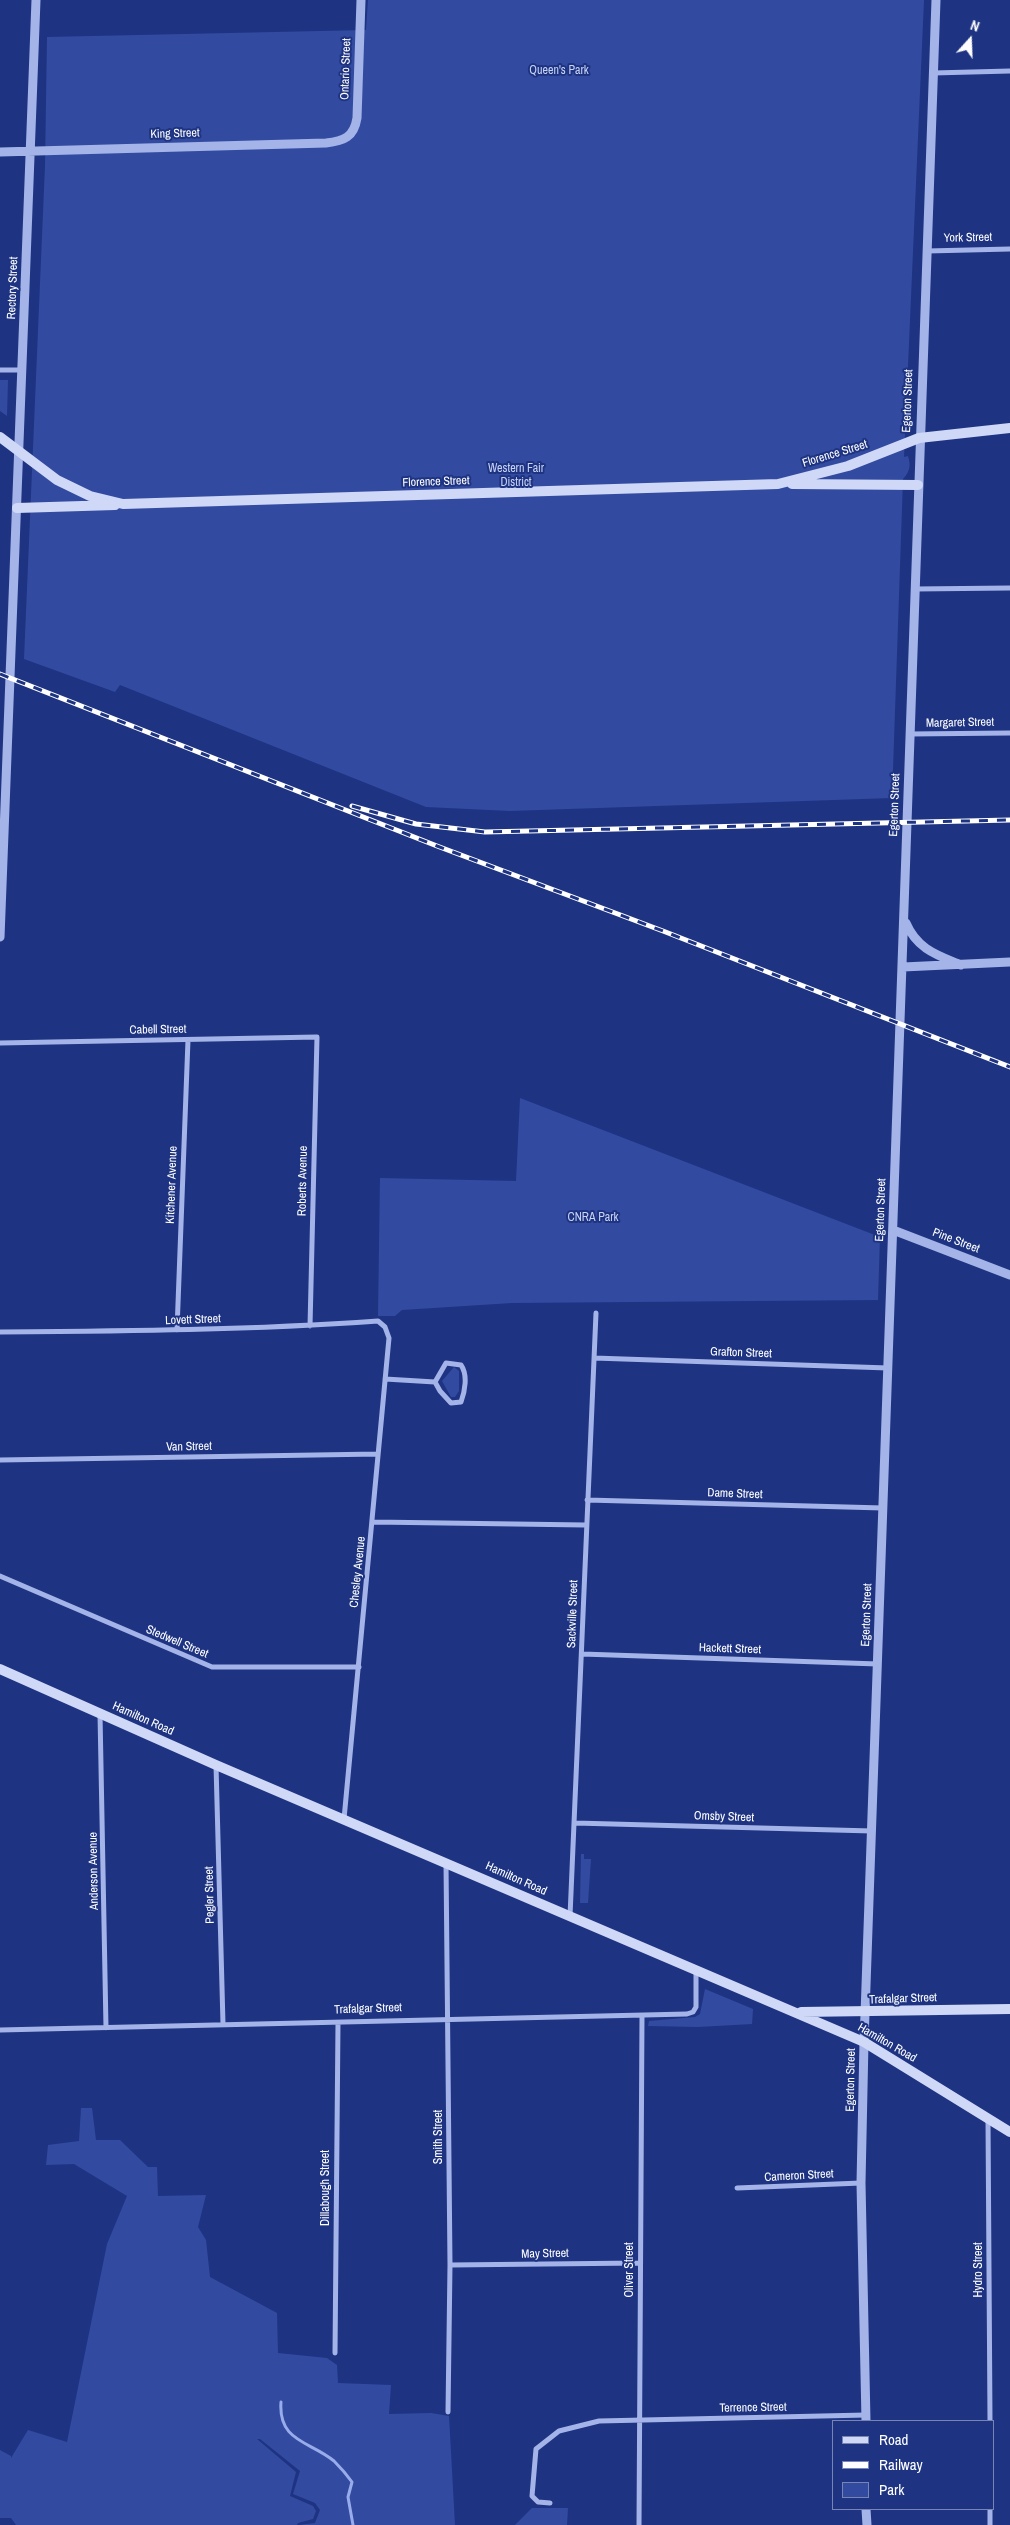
<!DOCTYPE html>
<html>
<head>
<meta charset="utf-8">
<style>
  body { margin:0 }
  #map { position:relative; width:1010px; height:2525px; overflow:hidden; background:#1e3482; font-family:"Archivo Narrow",sans-serif }
  canvas { display:block }
  .legend { position:absolute; left:832px; top:2420px; width:162px; height:90px; box-sizing:border-box; background:#1e3482; border:1px solid #7885b4; margin:0; padding:6px 9px; list-style:none; font-size:15px; color:#fff }
  .legend li { display:flex; align-items:center; gap:10px; height:25px }
  .legend b { width:25px; border:1px solid #7885b4 }
  .north { position:absolute; left:945px; top:15px; width:50px; height:50px; -webkit-text-stroke:4px #1e3482; paint-order:stroke; rotate:20deg; font-size:14px; font-weight:700; line-height:20px; text-align:center; color:#fff }
  .north::after { content:''; display:block; margin:auto; width:18px; height:22px; background:#fff; clip-path:polygon(50% 0,100% 100%,50% 72%,0 100%) }
</style>
</head>
<body>
<div id="map">
<canvas width="1010" height="2525"></canvas>
<ul class="legend">
<li><b style="height:6px;background:#cfd8f7"></b>Road</li>
<li><b style="height:6px;background:#fff"></b>Railway</li>
<li><b style="height:14px;background:#324ba1"></b>Park</li>
</ul>
<div class="north">N</div>
</div>
<script>
const context = document.querySelector('canvas').getContext('2d');
context.lineJoin = 'round';
function fillPath(path, color) { context.fillStyle = color; context.fill(path, 'evenodd'); }
function stroke(path, color, width, dash) { context.strokeStyle = color; context.lineWidth = width; context.lineCap = dash ? 'butt' : 'round'; context.setLineDash(dash || []); context.stroke(path); }
function label(font, color, halo, rows, align = 'center') {
  context.font = font + ' "Archivo Narrow",sans-serif'; context.lineWidth = 4; context.setLineDash([]); context.textBaseline = 'middle'; context.strokeStyle = halo; context.fillStyle = color; for (const [text, x, y, turn = 0] of rows) {
    context.save(); context.translate(x, y); context.rotate((+turn || 0) * Math.PI / 180); context.textAlign = isNaN(turn) ? turn : align; if (halo) context.strokeText(text, 0, 0); context.fillText(text, 0, 0); context.restore();
  }
}
fillPath(new Path2D(`
  M368,0H924L904,457L908,456C911,466 910,471 903,479L892,798L510,811L426,807L120,685L115,692L24,659L45,166L47,37L366,30Z
  M0,380H8L7,416L0,411Z
  M520,1098L880,1237L878,1300L512,1303L402,1310L395,1316H378L380,1178L516,1181Z
  M454,1367L459,1371V1391L455,1397H451L442,1381Z
  M581,1854H584V1859H591L588,1903H580Z
  M705,1989L753,2009L752,2024L698,2027L648,2026L649,2021L695,2017L700,2014Z
  M81,2108H92L96,2140H120L148,2167H157L158,2196L206,2195L198,2227L206,2240L210,2277L277,2313L278,2353L327,2358L337,2365L338,2383L391,2385L389,2414L431,2413L449,2416L455,2525H299L315,2523L320,2510L315,2503L293,2494L300,2471L260,2439H257L296,2472L290,2496L313,2506L316,2511L313,2519L298,2523L297,2525H16L11,2518H0V2450L11,2456V2458L28,2430L67,2442L107,2244L127,2196L74,2164L46,2165L48,2145L79,2141Z
  M532,2508H568L567,2525H515Z`), '#324ba1');
stroke(new Path2D(`
  M281,2402C278,2442 310,2441 334,2461C340,2467 347,2475 352,2482L348,2497L353,2525`), '#98aceb', 3);
stroke(new Path2D(`
  M933,73L1010,71
  M927,251L1010,249
  M0,370H22
  M915,589L1010,588
  M910,734L1010,733
  M0,1043L317,1037L310,1326
  M177,1330L188,1040
  M0,1332C126,1331 252,1330 378,1321L385,1327L389,1338L344,1819
  M594,1358L888,1368
  M385,1379L435,1382L440,1391L451,1403L461,1402C465,1391 468,1375 461,1365L446,1363L435,1382
  M0,1460L378,1454
  M587,1500L883,1508
  M374,1522L585,1525
  M0,1576L212,1667H359
  M582,1654L878,1664
  M100,1714L106,2028
  M216,1765L223,2024
  M575,1823L872,1831
  M446,1863L450,2265L448,2412
  M570,1916L596,1313
  M0,2030L687,2014L693,2012L696,2007V1970
  M988,2119L990,2421
  M737,2188L861,2183
  M450,2265L640,2263
  M335,2353L338,2023
  M550,2503L538,2502L532,2496L536,2449L559,2431L599,2421L866,2415
  M990,2509V2525
  M639,2525L642,2016`), '#a4b4e9', 5);
stroke(new Path2D(`
  M0,152L326,143C344,141 354,137 357,118L361,0
  M906,923C917,949 937,955 961,965
  M0,937L36,0
  M903,967L1010,962
  M893,1230L1010,1275
  M866,2421L861,2183L864,2042L936,0
  M866,2509L867,2525`), '#a4b4e9', 9);
stroke(new Path2D(`
  M0,437L57,480L90,496L123,504L778,484L848,466L919,438L1010,428
  M792,484L918,485
  M17,508L115,505
  M0,1669L216,1765L864,2042L1010,2132
  M801,2012L1010,2009`), '#cfd8f7', 10);
const rail = new Path2D(`
  M0,674L437,846L663,931L1010,1067
  M352,806L416,824L485,832L1010,820`);
stroke(rail, '#fff', 5);
stroke(rail, '#1e3482', 3, [9]);
label('12px', '#fff', '#1e3482', [
  ["Ontario Street",346,69,-88],
  ["King Street",175,134,-2],
  ["York Street",968,238,-1],
  ["Rectory Street",13,288,-88],
  ["Egerton Street",908,401,-88],
  ["Florence Street",835,454,-17],
  ["Florence Street",436,482,-2],
  ["Margaret Street",960,723,-1],
  ["Egerton Street",895,805,-88],
  ["Cabell Street",158,1030,-1],
  ["Roberts Avenue",303,1181,-89],
  ["Kitchener Avenue",172,1185,-88],
  ["Egerton Street",881,1210,-88],
  ["Pine Street",956,1241,21],
  ["Lovett Street",193,1320,-2],
  ["Grafton Street",741,1353,2],
  ["Van Street",189,1447,-1],
  ["Dame Street",735,1494,2],
  ["Chesley Avenue",358,1572,-84],
  ["Sackville Street",573,1614,-88],
  ["Egerton Street",867,1615,-88],
  ["Stedwell Street",177,1642,23],
  ["Hackett Street",730,1649,2],
  ["Hamilton Road",143,1719,24],
  ["Omsby Street",724,1817,2],
  ["Anderson Avenue",94,1871,-91],
  ["Hamilton Road",516,1879,24],
  ["Pegler Street",210,1895,-91],
  ["Trafalgar Street",903,1999,-2],
  ["Trafalgar Street",368,2009,-2],
  ["Hamilton Road",887,2043,30],
  ["Egerton Street",851,2080,-89],
  ["Smith Street",439,2137,-90],
  ["Cameron Street",799,2176,-3],
  ["Dillabough Street",326,2188,-90],
  ["May Street",545,2254,-1],
  ["Oliver Street",630,2270,-90],
  ["Hydro Street",979,2270,-90],
  ["Terrence Street",753,2408,-1]
]);
label('12px', '#c9d4f7', '#1e3482', [
  ["Queen's Park",559,71],
  ["Western Fair",516,469],
  ["District",516,483],
  ["CNRA Park",593,1218]
]);
</script>
</body>
</html>
